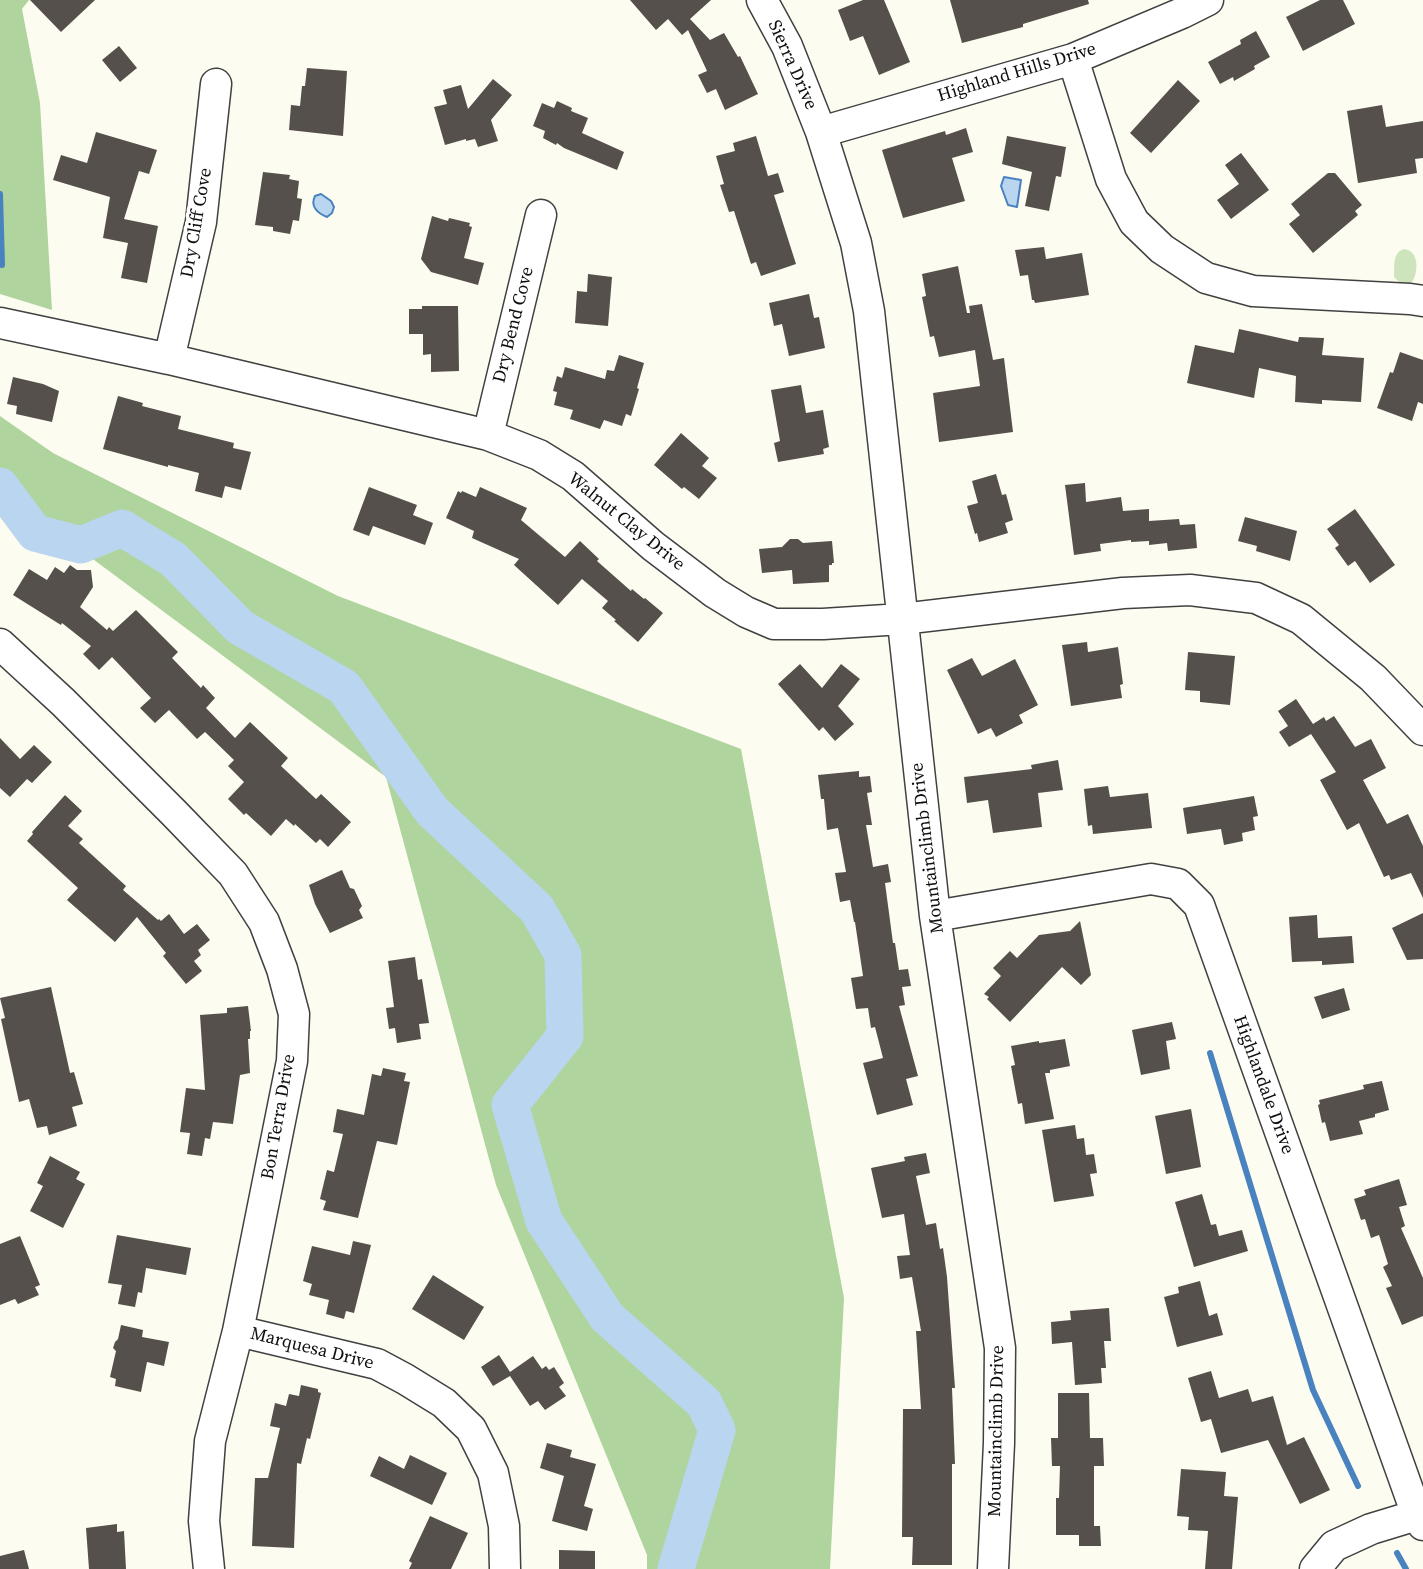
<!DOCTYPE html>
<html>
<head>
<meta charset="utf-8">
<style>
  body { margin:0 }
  canvas { display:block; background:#fdfcf0 }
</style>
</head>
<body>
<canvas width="1423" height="1569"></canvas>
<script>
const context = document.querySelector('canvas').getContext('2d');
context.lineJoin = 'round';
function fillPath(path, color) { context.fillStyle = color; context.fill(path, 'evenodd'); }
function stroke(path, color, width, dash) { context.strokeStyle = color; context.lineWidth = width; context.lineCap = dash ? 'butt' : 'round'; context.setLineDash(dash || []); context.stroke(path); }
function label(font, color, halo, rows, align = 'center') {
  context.font = font + ' "Source Serif 4",serif'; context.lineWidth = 7; context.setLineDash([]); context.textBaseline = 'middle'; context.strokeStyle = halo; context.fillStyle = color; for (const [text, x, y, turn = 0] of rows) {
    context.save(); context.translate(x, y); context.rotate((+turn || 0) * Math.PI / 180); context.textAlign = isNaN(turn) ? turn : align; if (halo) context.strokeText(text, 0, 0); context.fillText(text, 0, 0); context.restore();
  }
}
fillPath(new Path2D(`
  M1404,249C1423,251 1417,283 1408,285C1406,286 1404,285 1402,285L1394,277C1395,265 1392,253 1404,249Z`), '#cde4bd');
fillPath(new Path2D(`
  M0,0H29L22,9L40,103L52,310L0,294Z
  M0,416L53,453L338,596L741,749L844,1298L830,1569H647V1555L496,1185L386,777L0,490Z`), '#b0d49e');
const water = new Path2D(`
  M1004,177L1021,180L1017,207L1008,205L1001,186Z
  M321,194L331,201L334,207L332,213L327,217C317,213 310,206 315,196Z`);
fillPath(water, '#bad5f0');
stroke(water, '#4882bf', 2);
stroke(new Path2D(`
  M0,194L2,265
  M1210,1053L1313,1390L1358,1486
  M1397,1553L1406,1569`), '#4882bf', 6);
stroke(new Path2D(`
  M0,486L35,533L81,545L122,528L173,559L240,627L344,687L432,811L537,909L563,955L565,1036L510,1105L544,1221L607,1317L704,1403L717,1430L676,1569`), '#bad5f0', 37);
fillPath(new Path2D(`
  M30,0H95L61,32Z
  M630,0H711L690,19L710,40L724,33L738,57L740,56L758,94L725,110L716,89L707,93L698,75L707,71L688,30L682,35L668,19L656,30Z
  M863,0H884L910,62L879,75L863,36L850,41L838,10Z
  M950,0H1088L1089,4L1023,24V27L962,43Z
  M1320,0H1343L1355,24L1303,51L1286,17Z
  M1256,31L1270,57L1254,66L1255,69L1234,81L1233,77L1220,84L1208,62L1241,44L1240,40Z
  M119,46L137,68L120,82L102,60Z
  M307,68L347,71L343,136L289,130L291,105L300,106L302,86H305Z
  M493,79L512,95L491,120L498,141L478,147L475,139L466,141V139L445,145L434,107L447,104L443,90L461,85L468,109Z
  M1178,80L1200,101L1151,153L1130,133Z
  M557,101L572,108L571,111L588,118L582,133L624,152L617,170L564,148L557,143L556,145L543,138L545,131L533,126L542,103L554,108Z
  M1382,105L1386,127L1423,121V158L1415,159L1417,173L1358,183L1347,111Z
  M966,128L973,152L952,158L965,201L903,218L882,150L945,131L946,135Z
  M96,132L157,150L149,174L139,171L124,219L158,226L147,283L121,278L128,243L103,238L110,197L53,180L61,155L87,163Z
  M756,136L768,176L778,173L784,192L774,195L796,264L761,276L756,262L751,264L734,211L729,212L720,185L724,184L716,156L735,151L733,143Z
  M1007,136L1066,147L1061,177L1056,176L1049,211L1025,206L1032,172L1002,164Z
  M1241,153L1269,190L1231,219L1217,200L1239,184L1225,165Z
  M263,172L290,175L289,179L299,181L297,198L302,199L299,221L293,220L290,234L273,231V227L255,225Z
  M1328,173H1335L1362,205L1355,211L1358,215L1313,253L1289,224L1300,215L1291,204Z
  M432,216L448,221L449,218L470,223L469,226L472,227L464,258L484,263L478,285L431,272L421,259Z
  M1044,247L1046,259L1082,253L1089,295L1035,303L1034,300H1032L1028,275L1020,276L1015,250Z
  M958,266L967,313H970L969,306L982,304L993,360L1004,358L1013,432L939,442L933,393L980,386L975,350L939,357L934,336L930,337L922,297L926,296L922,274Z
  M588,274L612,277L608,326L575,323L577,291L587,292Z
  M809,294L814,318L819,317L825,348L789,356L782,324L774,326L769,303Z
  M422,306H458L459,371L431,372V354L423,355V334H409V309H422Z
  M1239,329L1298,342L1299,337L1324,338L1322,355L1364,358L1361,402L1322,400V404L1295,402L1296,376L1259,368L1254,398L1187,383L1195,345L1234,353Z
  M1400,352L1423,360V404L1418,402L1412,421L1377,408L1390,372L1393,373Z
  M619,355L644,363L637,388L639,389L631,416L626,414L622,426L604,420L600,429L570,419L573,410L554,405L557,392L553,391L557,376L562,378L565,367L605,379L607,370L614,371Z
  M13,377L43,384L59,391L52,422L16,414L17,406L7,404Z
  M801,385L806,413L823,410L829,447L823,449L824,454L778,462L774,443L780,441L771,390Z
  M118,396L143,403L142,406L181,416L178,429L234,443L233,448L251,452L241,490L225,486L222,498L195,491L199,473L168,465V467L103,449Z
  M681,433L709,458L702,466L717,478L699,499L684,487L682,489L654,465Z
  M996,474L1002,495L1006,494L1013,520L1005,523L1008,533L979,542L977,533L975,534L967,506L978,503L972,481Z
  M1085,483L1086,502L1121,497L1123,511L1149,509V521L1179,519L1180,525L1195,524L1197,548L1168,551L1167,543L1149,545V541L1131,542V540L1100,544L1101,551L1074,555L1065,485Z
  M369,487L417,505L413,515L433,523L425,545L373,526L369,536L353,530Z
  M480,487L527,508L521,520L565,557L580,541L599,559L597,561L631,591L632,589L644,599L645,598L663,613L638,642L614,621L616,620L602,608L608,601L582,579L558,605L514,565L519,559L472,538L474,531L446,518L458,491L461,493L462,491L476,497Z
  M1355,509L1395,565L1370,583L1355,561L1348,566L1335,548L1339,545L1327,529Z
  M1245,517L1297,531L1290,561L1256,551L1257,546L1238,541Z
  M790,539H798L803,543L832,541L834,563H832V565H829V582L793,584L792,570L762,573L759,549L782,547Z
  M70,565L77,570H91L93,587L80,607L107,630L109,627L113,631L136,610L178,652L172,658L201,688L203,685L215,698L206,708L235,738L250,722L288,758L281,766L316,799L321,794L351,822L328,847L320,839L316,843L295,824L294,826L286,819L271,836L246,813L244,815L228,799L244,782L228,766L234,760L205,732L197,739L169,710L155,723L140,708L151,698L112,657L99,670L83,654L91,646L62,623L61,625L13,595L29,569L47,580L55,567L64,573Z
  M1087,642L1088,652L1118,647L1123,684L1120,685L1122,698L1071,706L1062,645Z
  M1188,652L1235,656L1230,705L1200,702V691L1185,690Z
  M972,658L982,676L1015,659L1038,705L1019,715L1023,723L996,737L991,728L978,734L947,670Z
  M800,664L822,688L841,664L860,679L838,706L854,724L835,741L823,727L819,731L778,684Z
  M1296,699L1313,724L1324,717L1326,721L1334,716L1355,747L1371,739L1386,768L1363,780L1387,824L1408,814L1423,846V898L1411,873L1391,880L1389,875L1384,877L1359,823L1347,830L1320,780L1336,772L1311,734L1289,747L1279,732L1288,726L1278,711Z
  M0,738L20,759L34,745L52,762L32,783L27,779L10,797L0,788Z
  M1058,760L1063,790L1038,793L1042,827L993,833L988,800L967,803L964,777L1032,769L1031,765Z
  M859,771V777L870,776L872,792L867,793L872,825H866L873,867L888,864L891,882L885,883L893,943H895L899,970L908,969L911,986L902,987L905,1005L899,1006L918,1076L906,1079L913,1105L877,1115L863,1063L883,1058L875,1027L871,1028L868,1008L856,1009L851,978L863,976L855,922H854L850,900L840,902L835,873L846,872L838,828L827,830L824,799H821L818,775Z
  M1108,786L1110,797L1148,793L1152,828L1093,834L1092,825L1088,826L1084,789Z
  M65,795L82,811L68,826L83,839L79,843L126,886L123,890L158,920L159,919L161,921L169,914L184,934L197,924L210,940L198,950L201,955L194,961L202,971L186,984L163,956L166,953L137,917L115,942L67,900L78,888L27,841L33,834L32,832Z
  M1254,796L1258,816L1253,817L1255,830L1242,833L1243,841L1224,845L1221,829L1187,834L1183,808Z
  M342,870L350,888L354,889L362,906L359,910L363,918L330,933L315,904L309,885Z
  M1423,913V959L1407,960L1392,928Z
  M1317,915L1318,938L1352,936L1354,963L1322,965V961L1292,962L1289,917Z
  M1080,921L1091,975L1081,985L1062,967L1010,1022L987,999L989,997L984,994L1001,976L993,968L1010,951L1017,958L1039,935L1070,931Z
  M415,957L418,980L422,979L429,1023L419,1024L421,1039L397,1043L395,1028L389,1029L386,1008L394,1007L388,961Z
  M51,987L70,1073L74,1072L83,1104L72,1107L77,1126L49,1135L47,1126L37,1128L29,1099L19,1102L1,1019L5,1018L0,998Z
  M1344,988L1350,1010L1322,1019L1314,997Z
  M248,1006L251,1031H250V1039H248L250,1073L240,1075L233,1124L213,1122L210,1139L205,1138L202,1156L187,1154L190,1133L180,1132L186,1088L205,1090L200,1015L227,1013V1008Z
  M1172,1022L1176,1039L1166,1041L1170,1069L1141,1075L1132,1030Z
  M1065,1039L1070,1066L1050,1070V1073H1045L1054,1119L1025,1124L1022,1103L1018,1104L1011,1066L1015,1065L1011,1046L1039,1041V1043Z
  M383,1068L406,1073L404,1081L410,1082L397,1145L377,1141L358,1218L323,1210L326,1201L320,1199L327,1170L334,1172L343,1134L333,1132L337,1109L364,1115L372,1074L381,1076Z
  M1382,1081L1389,1110L1375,1114V1117L1359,1121L1363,1134L1330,1141L1325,1122L1322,1123L1318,1105L1320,1104L1319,1100L1364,1089L1363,1085Z
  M1191,1109L1201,1167L1166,1174L1155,1116Z
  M1075,1125L1077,1139L1084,1138L1086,1155L1094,1154L1097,1173L1090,1174L1094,1196L1054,1202L1042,1130Z
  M926,1153L930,1173L916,1176L926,1225L936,1223L940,1249L943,1248L947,1277L955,1388H952L955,1464H952V1565H912L913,1537H902L903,1409H921L916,1331H921L912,1277L900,1279L897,1256L910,1255L904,1214L882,1218L871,1168L905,1161L904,1157Z
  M50,1156L80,1172L76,1179L85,1184L63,1228L30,1211L43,1186L37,1183Z
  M1399,1179L1407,1205L1399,1207L1405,1226L1401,1228L1423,1278V1316L1402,1325L1386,1288L1392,1286L1383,1267L1388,1264L1379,1235L1371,1238L1365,1219L1361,1220L1354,1199L1366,1195L1364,1190Z
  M1202,1194L1211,1225L1216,1224L1219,1236L1242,1230L1248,1251L1194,1267L1175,1202Z
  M117,1235L191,1248L186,1275L146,1268L142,1293L138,1292L135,1307L118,1304L122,1285L108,1283Z
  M20,1236L38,1280L40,1285L35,1287L39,1295L18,1304L15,1299L0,1305V1244Z
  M353,1241L371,1245L354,1313L346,1311L344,1319L326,1314L329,1300L309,1295L312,1284L303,1281L312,1246L350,1255Z
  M433,1275L484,1307L464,1340L412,1309Z
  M1200,1281L1209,1316L1217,1313L1223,1335L1177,1347L1164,1297L1179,1293L1178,1287Z
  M1109,1308L1111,1341H1104L1106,1368H1101L1102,1383L1075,1385L1072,1342L1052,1344L1051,1322L1071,1320L1070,1311Z
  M121,1325L143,1330L142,1337L169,1342L164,1366L147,1362L141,1392L115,1386L116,1379L110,1377L116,1351L113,1348L115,1342L118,1339Z
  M499,1355L510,1372L533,1356L542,1369L546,1366L549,1370L554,1367L564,1383L559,1387L566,1396L545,1410L538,1401L530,1406L510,1376L493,1386L481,1367Z
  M1211,1371L1219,1398L1248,1389L1252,1402L1273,1396L1287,1445L1304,1437L1330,1490L1300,1504L1268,1440L1221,1453L1211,1419L1201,1422L1188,1378Z
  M301,1385L318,1389V1392L321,1393L310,1439L307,1438L301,1464L297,1463L294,1548L252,1546L255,1478H268L280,1428L270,1426L275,1403L286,1406L289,1394L299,1396Z
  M1058,1393H1089L1090,1438H1103L1104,1466H1094V1526H1100L1101,1546H1079V1535H1056V1498H1059L1060,1466H1052L1051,1438H1058Z
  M547,1443L572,1450L570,1457L596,1464L584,1506L593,1509L587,1531L552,1521L564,1476L540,1468Z
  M410,1455L447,1473L432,1505L370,1476L379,1456L404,1469Z
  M1181,1469L1226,1472L1224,1496L1238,1497L1232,1569H1205L1208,1531L1188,1530L1189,1517L1177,1516Z
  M430,1516L468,1533L451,1569H409L412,1563L409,1561Z
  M117,1524V1532L124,1531L126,1569H89L86,1528Z
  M24,1550L29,1569H0V1556Z
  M559,1550L595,1551V1569H559Z`), '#55504b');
const minor = new Path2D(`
  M762,0L787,46L821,132L856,243L869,311L935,916L1000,1348L999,1443L993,1569
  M1073,59L1111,179L1134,222L1162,249L1206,278L1253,291L1410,299L1423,301
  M821,132L1073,59L1182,13L1208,0
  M0,323L169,359L488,435L539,455L573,476L653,546L715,593L746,612L774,624H823L902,619L1123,593L1190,590L1256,598L1301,619L1373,678L1423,730
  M169,359L201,222L216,84
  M488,435L541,215
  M0,644L63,702L174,813L233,874L264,922L282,969L294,1014L292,1061L238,1331L210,1441L204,1521L209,1569
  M935,916L1151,879L1178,884L1199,905L1417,1515L1423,1525
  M238,1331L377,1364L405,1379L444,1403L471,1429L493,1473L504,1526L505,1569
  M1315,1569L1334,1546L1371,1529L1417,1515L1423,1511`);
stroke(minor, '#414141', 33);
stroke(minor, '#fff', 30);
label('18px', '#0e0e0e', '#fff', [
  ["Sierra Drive",792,65,66],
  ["Highland Hills Drive",1017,73,-17],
  ["Dry Cliff Cove",197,223,-80],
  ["Dry Bend Cove",514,325,-76],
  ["Walnut Clay Drive",626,522,39],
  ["Mountainclimb Drive",928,848,-97],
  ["Highlandale Drive",1263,1085,70],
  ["Bon Terra Drive",279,1117,-80],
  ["Marquesa Drive",312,1349,14],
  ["Mountainclimb Drive",997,1431,-89]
]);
</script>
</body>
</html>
